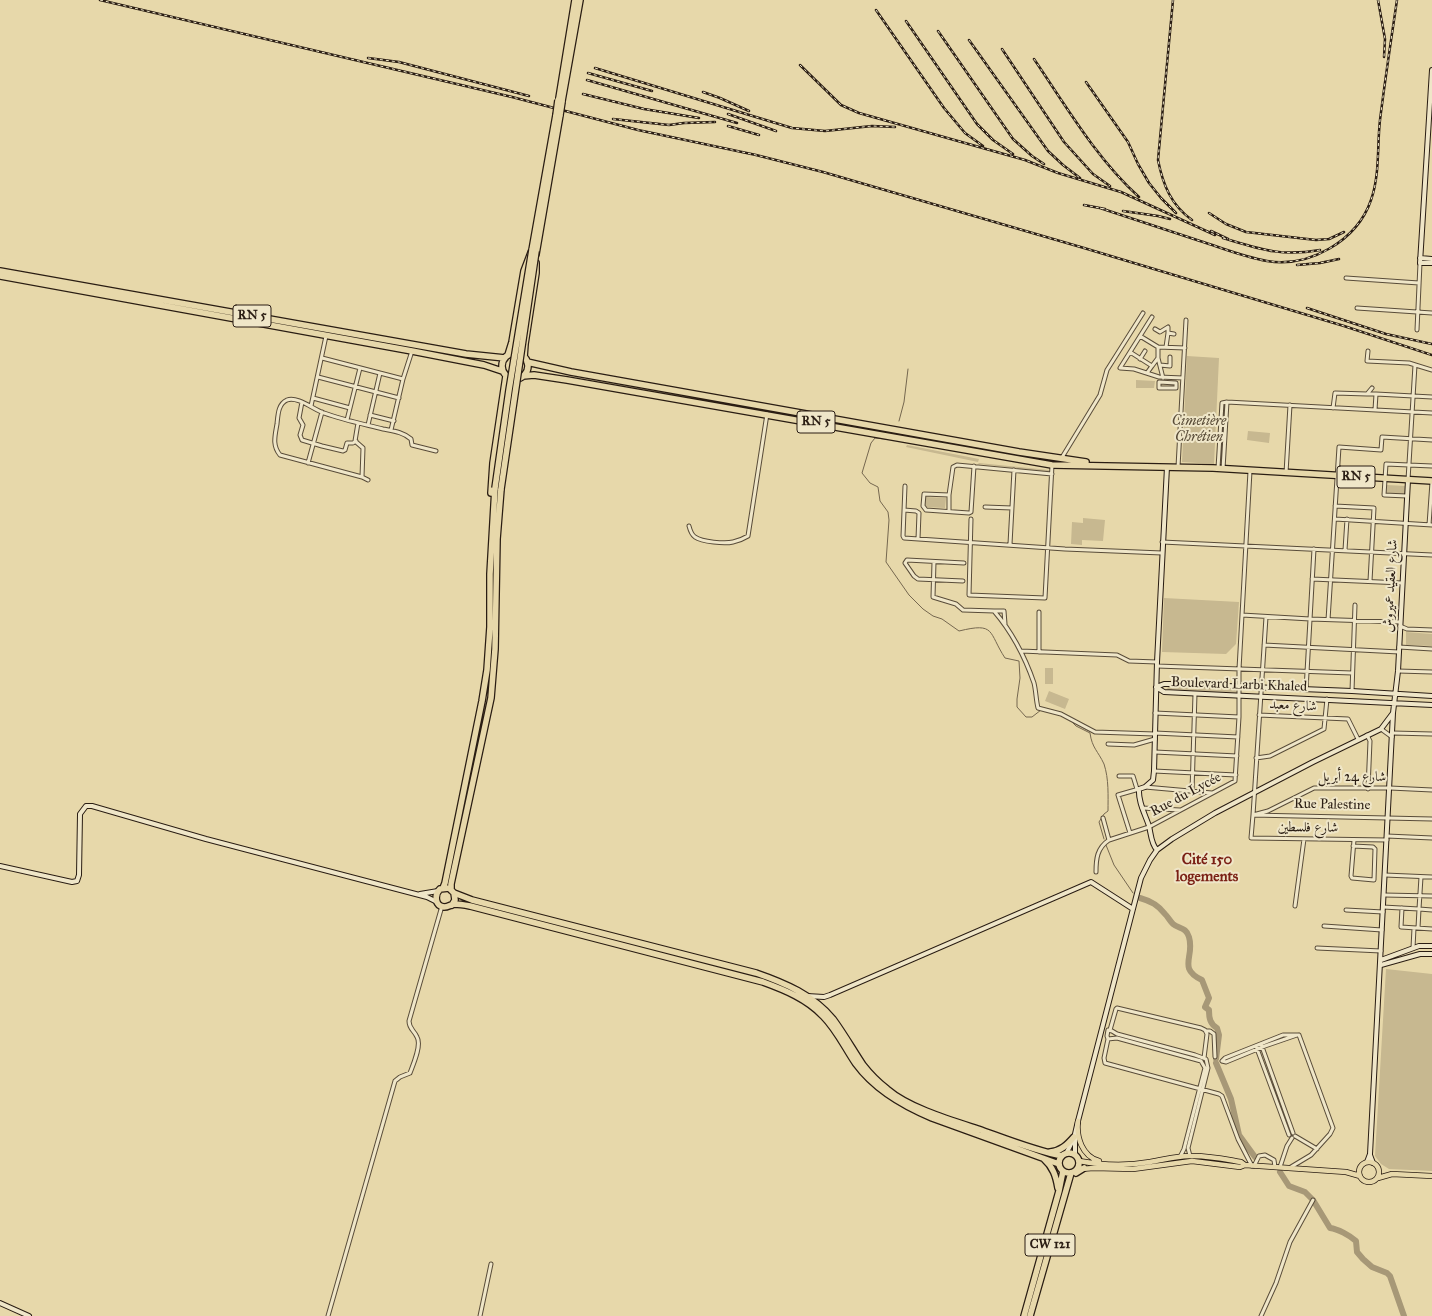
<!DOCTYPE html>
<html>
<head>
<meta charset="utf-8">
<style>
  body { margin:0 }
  canvas { display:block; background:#e7d8aa }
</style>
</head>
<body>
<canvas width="1432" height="1316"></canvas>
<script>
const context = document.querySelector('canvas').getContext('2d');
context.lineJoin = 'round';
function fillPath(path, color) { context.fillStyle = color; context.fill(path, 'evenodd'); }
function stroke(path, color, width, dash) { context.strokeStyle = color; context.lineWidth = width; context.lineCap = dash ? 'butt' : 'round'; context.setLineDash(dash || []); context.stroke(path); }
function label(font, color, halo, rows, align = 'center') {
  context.font = font + ' "IM FELL Great Primer",Amiri,serif'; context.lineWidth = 4; context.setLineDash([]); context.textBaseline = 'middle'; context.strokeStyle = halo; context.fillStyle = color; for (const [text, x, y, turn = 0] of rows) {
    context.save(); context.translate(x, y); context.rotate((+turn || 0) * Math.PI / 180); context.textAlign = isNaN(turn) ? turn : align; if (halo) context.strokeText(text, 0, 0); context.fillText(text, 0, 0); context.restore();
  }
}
fillPath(new Path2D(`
  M1187,356L1219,358L1214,464L1182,462Z
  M1136,380L1155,381L1154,388H1136Z
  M1248,431L1270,433L1269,443L1247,440Z
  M907,445L979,459L978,462L906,447Z
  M979,463L1049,470V472L978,464Z
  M1387,485L1406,486L1405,495L1386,494Z
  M925,497L946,498L945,508L925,507Z
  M1083,518L1105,520L1103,541L1082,540V545L1071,544L1072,522L1083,523Z
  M1164,598L1239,602L1236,644L1226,654L1162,652Z
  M1406,632L1432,634V646L1406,645Z
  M1045,668H1053V684H1045Z
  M1168,687L1236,690L1237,692L1236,693L1168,690L1167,689Z
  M1049,691L1069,699L1065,709L1045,701Z
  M1386,969L1432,974V1171L1389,1169L1381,1164L1375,1156Z`), '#c7b890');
stroke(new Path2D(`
  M899,421L904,402L908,369
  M895,440L875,438L871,443L862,473L870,483L878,487L880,501L888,512L889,520L886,562L909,595L923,609L933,616L942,619L959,631C996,622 988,632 1005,658L1019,661L1020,678L1017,699V707L1026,717H1032L1041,710
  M1071,721L1076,726L1090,733C1092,748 1098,751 1104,764C1109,779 1108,796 1108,811L1104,814L1099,822L1104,839
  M1106,845L1114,865L1133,893`), '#75674f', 1);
stroke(new Path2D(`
  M1140,898C1151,901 1158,905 1165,914C1168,917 1170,921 1173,924C1179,929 1186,927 1189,937C1195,957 1177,968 1202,980L1209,998L1205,1007L1209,1010C1209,1018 1210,1024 1217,1028L1219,1035L1216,1059
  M1216,1063L1231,1099L1239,1135L1255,1157
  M1280,1172L1289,1186L1305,1192L1313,1200L1330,1228C1338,1229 1349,1235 1356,1241L1357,1252L1363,1259L1372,1267L1387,1273L1390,1276L1404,1316`), '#a79877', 6);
const street = new Path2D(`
  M1346,278L1419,283
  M1357,308L1432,313
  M1152,317L1120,368L1134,369L1159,377L1183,378
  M1155,329L1160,332L1168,327V333L1174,334
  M1417,330L1420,263
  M1140,336L1158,347L1185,348
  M1166,347L1168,333
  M1368,351L1367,361L1409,363L1432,370
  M1130,352L1152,366L1147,373
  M322,358L403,379
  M1158,358L1163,378
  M1140,359L1145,351
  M1160,365L1170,366V357
  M1152,366L1158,358V347
  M318,377L399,398
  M1159,382L1176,383V388H1159Z
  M1367,394H1376L1375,410
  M1376,394L1432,397
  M313,398L350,408
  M302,402L299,418L303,425L300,435L302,440L322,446L343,451L345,450L347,443H353L356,441
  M311,406L326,336
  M1333,408L1335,393L1367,394L1372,388
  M370,415L394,421
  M347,420L360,368
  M358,423L355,441L363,448L362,477L368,480
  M368,425L380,373
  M391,430L403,379L412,351
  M1061,459L1100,395L1107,370L1143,313
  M308,463L322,412
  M1178,467L1186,320
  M1218,468L1222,403L1227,402L1432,413
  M1223,469L1227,402
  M1286,473L1290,405
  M362,477L280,455C272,445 275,436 277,424C278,415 278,404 287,400C298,396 314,410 324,413C343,420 363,424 383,429C393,431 403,432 411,439L412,445L436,451
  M1408,480L1415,365
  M905,486L903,536L904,538L1065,549L1162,553
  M949,495L953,467L957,465L1052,474
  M1407,496L1384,495L1386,464L1432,466
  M1335,506L1374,508L1370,581
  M985,507L1012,508
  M904,510L916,511L919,513L918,539
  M949,511V495L924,494L923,506L926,510L969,513L971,512L974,466
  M971,519L969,595L1045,598L1052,465
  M1335,519L1432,525
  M1429,525L1432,482
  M689,526C690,530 692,535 695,537C702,542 725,544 733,542C738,541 743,539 748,536L767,414
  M1162,542L1432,555
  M1010,544L1014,470
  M1345,550L1347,519
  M934,562L933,597L956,604L963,610L994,611C1012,632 1025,657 1034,683C1036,691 1036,700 1038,708L1061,714L1095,732L1155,734
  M1312,579L1402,583
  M963,581L918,579L914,576L905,563L907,560L964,563
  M994,611H1004L1005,624
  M1242,615L1310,619L1400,622
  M1266,617L1253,815L1432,819
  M1328,620L1339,447L1381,450L1382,437L1432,440
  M1400,626L1407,629L1432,630
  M1264,645L1399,652
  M1399,647L1432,649
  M1021,651L1117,655L1129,661L1157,662
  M1039,652V612
  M1157,666L1352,673
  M1398,671L1432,672
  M1306,690L1314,549
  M1352,691L1355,605
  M1155,713L1239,717
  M1259,715L1348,719L1358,739
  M1381,729L1392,737
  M1155,733L1238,737
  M1393,733L1432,734
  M1367,735L1370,741L1368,789
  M1108,744L1134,745L1155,739
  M1155,752L1237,756
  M1256,758L1270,756L1324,729L1327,699
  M1154,771L1236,775
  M1119,776H1133L1137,789
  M1145,787L1212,793
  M1192,791L1195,694
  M1142,808L1180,810
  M1103,818L1109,840
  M1130,833L1118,795L1139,789
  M1387,836L1432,838
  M1387,840L1251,838L1253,815L1268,811L1314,788H1390L1432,790
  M1353,846L1373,847L1375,849L1374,880L1352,878L1351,876L1354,840
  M1096,872C1096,859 1097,848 1109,840L1149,827L1235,781L1239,717V669L1250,471
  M1385,875L1432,877
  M1384,895L1432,896
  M1295,906L1304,839
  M1383,907L1419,909L1421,877
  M1402,908L1401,927L1432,929
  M1346,910L1383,912
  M1324,926L1382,930
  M1418,928L1419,909L1432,910
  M1317,948L1381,951
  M1413,948L1414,928
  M1110,1030L1116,1009L1117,1008L1201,1028L1205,1030L1207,1034L1204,1058
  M1206,1031H1210L1214,1034L1215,1057
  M1108,1039L1104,1058L1105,1063L1219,1094L1222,1096L1238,1139L1252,1166
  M1261,1044L1293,1133
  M1256,1046L1289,1135
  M1222,1061L1225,1058L1283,1035H1299
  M1222,1061L1226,1062L1265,1046L1297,1035
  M1295,1136L1317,1149
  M1180,1157L1184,1149L1205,1068L1201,1061L1117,1038L1108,1039L1107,1036L1108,1030L1112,1031L1117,1034L1195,1055L1206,1059L1208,1068L1188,1148L1190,1156
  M1254,1166L1259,1156L1265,1155L1274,1160L1275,1167
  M1280,1167L1287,1146L1292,1138
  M1291,1167L1311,1155L1330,1134L1333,1128L1299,1035
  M328,1316L395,1081L400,1077L410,1073C413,1065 422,1045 417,1037C414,1030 409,1029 409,1021L442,906
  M480,1316L491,1264
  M1261,1316L1276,1283L1290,1242L1313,1200`);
const secondary = new Path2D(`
  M1432,70L1420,263H1432
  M1420,258L1432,259
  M1156,687L1164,692L1432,705
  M1156,687L1164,684H1176L1352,691L1432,696
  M1157,850C1151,844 1151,834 1149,826C1145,814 1138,802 1139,789L1145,787L1153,780L1154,771L1157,662L1167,467
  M0,866L72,882L77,881L79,875L80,814L86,806H92L206,839L427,897L437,902
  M420,894L438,891
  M1381,960L1419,946H1432
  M1381,965L1420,954H1432
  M807,996L824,997L830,995L1091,882L1133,909
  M1066,1154L1073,1140
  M1075,1155V1134L1078,1121L1141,878L1150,860L1157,850L1172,839L1215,813L1313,762L1381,729L1393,713L1398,671L1408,480
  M1370,1155L1373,1163
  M1367,1162L1370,1154L1393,713
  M0,1303L29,1316`);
const primary = new Path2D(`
  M1078,1121C1076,1137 1082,1156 1099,1161
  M1079,1161C1101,1165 1127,1166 1150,1162C1163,1160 1176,1156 1189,1156C1207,1155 1224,1159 1241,1162L1245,1165
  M1359 1172a10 10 0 1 1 20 0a10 10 0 1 1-20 0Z
  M1081,1169L1094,1168L1133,1169L1192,1161L1240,1167L1245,1165L1346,1172L1360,1176
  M1378,1178L1392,1174L1432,1176`);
const highway = new Path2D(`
  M559,98L575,0
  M562,101L580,0
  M536,254L560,115
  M0,271L466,354L505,358
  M0,276L412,351L484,365L502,371
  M502 366a13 13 0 1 1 26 0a13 13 0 1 1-26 0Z
  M508,355L512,342L524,271L532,250L556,115
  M524,358L525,344L536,273V263
  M527,362L571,372L1019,452L1086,462
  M523,376L534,375L567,380L1052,465L1213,468L1432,481
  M491,493L493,463L506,376
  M443,888L445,883L482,701L487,670L490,627V574L495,488
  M451,890V884L491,698L495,649L497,539L501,489
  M454,893L472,900L756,973C785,983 813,995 833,1019C844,1034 853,1050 863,1065C870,1074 878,1082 887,1089C909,1108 950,1120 978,1129C1006,1139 1033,1150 1062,1156
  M452,905L455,900L454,893L449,888L440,889C434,895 435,906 444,907C448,907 450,905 454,904C459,904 465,905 470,906L763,982C785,990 807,999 823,1016C837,1030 845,1048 856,1064C875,1090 903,1106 932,1118L1059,1164
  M1050,1152C1061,1151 1067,1145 1074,1137
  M1059 1163a10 10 0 1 1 20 0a10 10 0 1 1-20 0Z
  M1044,1159C1053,1167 1056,1176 1058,1188
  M1076,1173L1084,1168
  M1024,1316L1059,1191L1063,1171
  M1030,1316L1071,1173`);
stroke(street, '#594c39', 5);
stroke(secondary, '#2a1d13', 6);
stroke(primary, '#2a1d13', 6);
stroke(highway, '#2a1d13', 8);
stroke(street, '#efe6c8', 3);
stroke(secondary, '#efe6c8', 4);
stroke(primary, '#e7d8aa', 4.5);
stroke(highway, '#e7d8aa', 5.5);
const rail = new Path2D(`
  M100,0L512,97L638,130L756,155L823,172L1084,248L1344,326L1432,355
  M1173,0L1158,160C1163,185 1171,205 1192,220
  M1378,0L1385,39L1384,57
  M876,10L944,108L965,133L983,146
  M906,21L977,124L993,140L1013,154
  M938,31L1013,139L1032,156L1044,164
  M969,40L1048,151L1063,165L1080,178
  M1002,49L1064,142L1093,174L1110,186
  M368,58L399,62L529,96
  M1034,59C1066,106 1096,158 1139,197
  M800,65L841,105L859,113L1025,160L1058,173L1121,192L1215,235
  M595,68L792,128L825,131L872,126L895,127
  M588,73L652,91
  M587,80L737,123
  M1086,82L1128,142L1138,164L1149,183L1161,198L1176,213
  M703,92L720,98L749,111
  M583,94L644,109L699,118
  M728,114L776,131
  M613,119L669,125L684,123L715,122
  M728,126L759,135
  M1084,205L1105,209
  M1100,208C1133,219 1167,230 1200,241C1222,248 1244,257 1267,261C1309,268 1357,241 1371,200C1380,175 1377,146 1380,120C1385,80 1391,40 1397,0
  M1123,211L1158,216L1170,219
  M1209,213L1226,224L1246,232L1316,240L1329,239L1344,232
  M1211,231L1228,239
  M1223,238C1260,249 1280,257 1320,250
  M1297,265L1320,263L1339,259
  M1307,308L1386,334L1432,344`);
stroke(rail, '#2a1d13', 2.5);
stroke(rail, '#efe6c8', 1, [3]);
const highwayBridge = new Path2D(`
  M556,115L558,100
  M560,115L562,102
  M495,488L509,390L532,250
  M501,489L536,251`);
stroke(highwayBridge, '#2a1d13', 8, []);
stroke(highwayBridge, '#e7d8aa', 5.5);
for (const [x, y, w] of [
  [252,316,38],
  [816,422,38],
  [1356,477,38],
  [1050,1245,50]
]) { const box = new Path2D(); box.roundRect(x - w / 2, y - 11, w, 22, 3); context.fillStyle = '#efe6c8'; context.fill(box); stroke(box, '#2a1d13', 1); }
label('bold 13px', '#2a1d13', null, [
  ["RN 5",252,316],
  ["RN 5",816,422],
  ["RN 5",1356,477],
  ["CW 121",1050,1245]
]);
label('italic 14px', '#594c38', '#efe6c8', [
  ["Cimetière",1199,422],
  ["Chrétien",1199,438]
]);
label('14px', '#2a1d13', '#efe6c8', [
  ["شارع العقيد عميروش",1391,586,-87],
  ["Boulevard Larbi Khaled",1239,685,2],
  ["شارع معبد",1293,706,3],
  ["شارع 24 أبريل",1352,778],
  ["Rue du Lycée",1186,795,-28],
  ["Rue Palestine",1332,805,1],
  ["شارع فلسطين",1308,828,1]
]);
label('bold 15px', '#7a1f14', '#efe6c8', [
  ["Cité 150",1207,860],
  ["logements",1207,877]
]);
</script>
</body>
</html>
